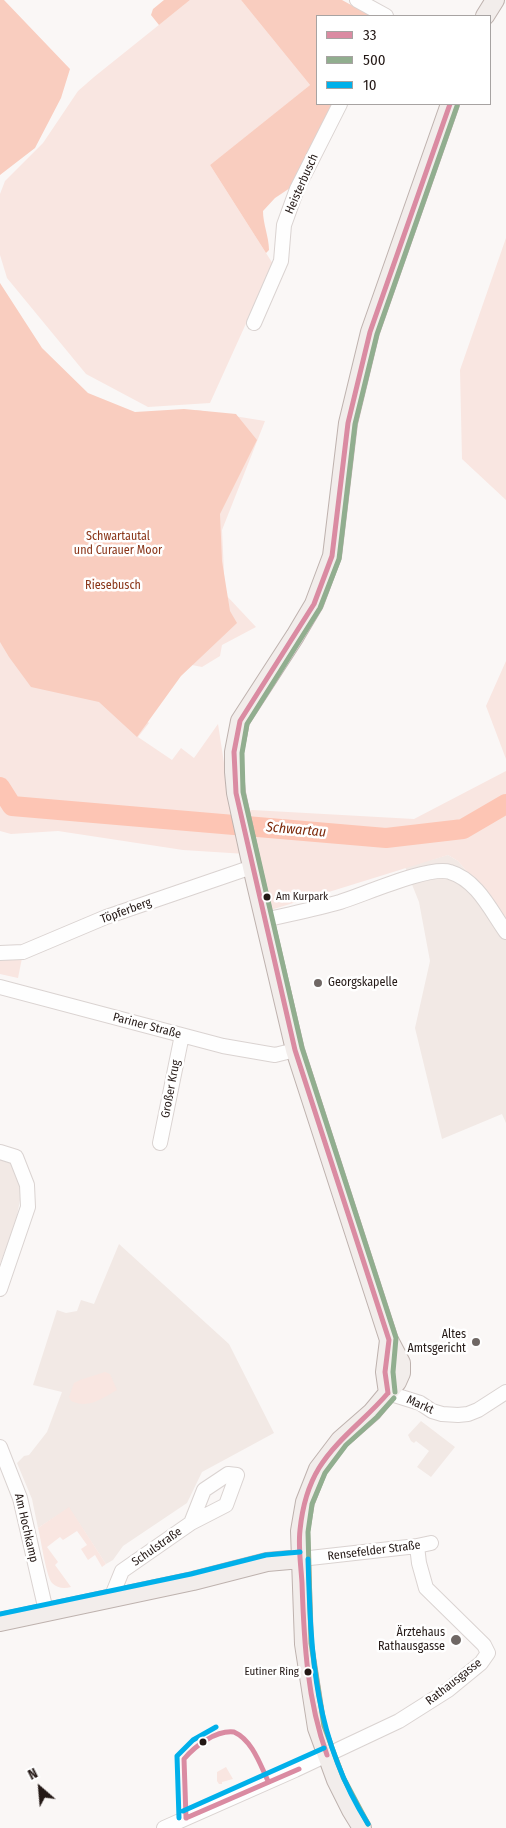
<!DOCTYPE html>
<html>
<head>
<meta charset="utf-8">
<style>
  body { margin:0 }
  #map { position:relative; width:506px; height:1828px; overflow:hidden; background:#faf7f6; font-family:"Fira Sans Condensed",sans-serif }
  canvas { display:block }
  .legend { position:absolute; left:316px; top:15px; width:175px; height:90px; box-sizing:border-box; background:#fff; border:1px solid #a7a3a2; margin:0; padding:6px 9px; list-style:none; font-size:15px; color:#241916 }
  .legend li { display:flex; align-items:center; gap:10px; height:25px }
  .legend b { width:25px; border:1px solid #a7a3a2 }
  .north { position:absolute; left:15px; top:1763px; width:50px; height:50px; -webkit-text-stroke:4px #fff; paint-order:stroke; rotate:333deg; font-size:14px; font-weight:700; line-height:20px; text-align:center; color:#241916 }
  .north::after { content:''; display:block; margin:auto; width:18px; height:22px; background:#241916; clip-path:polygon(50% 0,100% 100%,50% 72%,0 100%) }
</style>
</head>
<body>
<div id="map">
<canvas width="506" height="1828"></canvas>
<ul class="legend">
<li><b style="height:6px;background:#da8ba2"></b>33</li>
<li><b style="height:6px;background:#91ae8f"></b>500</li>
<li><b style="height:6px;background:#00b0ea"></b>10</li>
</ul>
<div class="north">N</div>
</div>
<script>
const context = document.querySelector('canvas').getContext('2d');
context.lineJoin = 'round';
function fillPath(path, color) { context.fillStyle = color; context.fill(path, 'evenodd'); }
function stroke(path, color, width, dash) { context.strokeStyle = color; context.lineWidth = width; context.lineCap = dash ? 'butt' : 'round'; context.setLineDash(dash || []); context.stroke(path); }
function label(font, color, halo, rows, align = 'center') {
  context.font = font + ' "Fira Sans Condensed",sans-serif'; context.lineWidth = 5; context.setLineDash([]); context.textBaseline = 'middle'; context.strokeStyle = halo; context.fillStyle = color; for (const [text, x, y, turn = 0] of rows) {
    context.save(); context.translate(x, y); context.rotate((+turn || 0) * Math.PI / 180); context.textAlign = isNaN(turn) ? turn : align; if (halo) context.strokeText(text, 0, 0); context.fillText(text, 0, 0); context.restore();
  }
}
fillPath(new Path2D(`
  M448,855L458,861L506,918V1123L502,1114L442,1139L415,1028L430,961L419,902L405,867Z
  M0,1157L14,1160L22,1190L16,1221L0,1264Z
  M119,1244L229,1344L274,1433L202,1472L187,1503L123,1546L113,1560L106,1564L69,1508L38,1528L32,1499L17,1463L24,1456L29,1455L47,1432L62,1392L33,1385L57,1310L66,1313L77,1311L81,1300L94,1304Z
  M421,1421L455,1447L431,1477L417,1467L429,1451L416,1441L414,1443L411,1441L408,1435Z`), '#f2e9e5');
fillPath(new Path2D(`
  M190,0H241L310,85L210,165L273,264L210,403L148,407L86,374L7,278L0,255V194L5,181L43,143L78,91L94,77Z
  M506,238V500L462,459L460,370Z
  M197,410L265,421L222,530L225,594L256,627L222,645L220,656L202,667L56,638L149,723L138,737L172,760L181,748L194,758L218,724L232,815L252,810L414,819L506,771V918L458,861L448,855L261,913L246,854L183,850L58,831L11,834L0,831V485Z
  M506,661V759L486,706Z
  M23,953L18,978L0,974V956Z
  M105,1372L110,1374L117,1390C101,1399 89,1409 71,1401L69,1397L74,1383L80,1380Z
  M69,1507L106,1564L102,1567L95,1555L88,1560L81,1549L87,1545L77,1531L63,1540L60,1537L47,1547L58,1562L55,1565L71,1587C64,1589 57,1588 52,1583C46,1576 41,1539 38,1528Z
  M226,1767L233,1779L222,1782V1784H219L217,1781V1772Z`), '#f9e6e1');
fillPath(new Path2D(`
  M0,0H4L70,69L61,98L35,148L0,175Z
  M164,0H190L159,25L151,15L153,9Z
  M241,0H342L371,16H317V104H334L293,186L275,198L263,211C263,224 269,237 269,250L266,253L210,165L310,85Z
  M0,283L42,348L88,393L135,412L184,409L236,414L257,440L220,514L222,561L230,611L237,623L181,676L137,737L99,702L31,687L9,657L0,642Z`), '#f9cdbf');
stroke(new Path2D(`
  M0,787L12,806L386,838L463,829L506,804`), '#fdc5b4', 20);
const minor = new Path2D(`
  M357,0L386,16
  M254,323L281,261L284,225L297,189L340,104
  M265,920C290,914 315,909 340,902C363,895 430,865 450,872C477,880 491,911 506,932
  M0,953L23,952L106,917L252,867
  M0,987L223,1046L275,1055L295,1050
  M160,1143L182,1035
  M0,1152L16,1157L27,1185L28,1207L0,1289
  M388,1393L420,1403L432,1411L442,1414L458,1415L468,1414L478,1410L506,1392
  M0,1447L20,1498L46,1611
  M301,1559L417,1546L431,1543
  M111,1598L122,1571L191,1523L226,1505L237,1475L228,1474L204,1490L191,1523
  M164,1828L295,1770L399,1721L448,1690L481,1663L488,1653L484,1645L426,1588L419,1563L417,1546`);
const major = new Path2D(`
  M485,16L495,0
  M388,1393L385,1372L389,1340
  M0,1622L193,1581L267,1562L301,1559
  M362,1828L351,1810L336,1780L317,1728L304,1644L300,1531L305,1502L318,1469L340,1440L372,1412L397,1382L401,1373V1363L389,1340L295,1050L252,867L236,793L234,772V752L240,721L295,636L314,604L332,556L348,423L370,332L450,104`);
stroke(minor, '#dad3d1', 16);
stroke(major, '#beb2ae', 20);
stroke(minor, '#fefefe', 14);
stroke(major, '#f2edeb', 18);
stroke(new Path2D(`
  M388,1393L385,1372L389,1340L295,1050L236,793L234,752L240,721L314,604L332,556L348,423L370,332L450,104
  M327,1755C307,1700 304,1641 302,1583C301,1566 298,1547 300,1530C302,1510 308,1486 319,1468C337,1439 366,1419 388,1393
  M186,1818L184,1759C195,1746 216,1730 234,1732C252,1740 260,1764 268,1781
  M186,1818L299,1769`), '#da8ba2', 5);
stroke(new Path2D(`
  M395,1392L393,1372L396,1338L302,1048L243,792L242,753L247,724L320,608L339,559L355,424L377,334L457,106
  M368,1824L343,1777L324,1726L311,1643L308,1532L312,1504L325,1473L346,1445L377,1417L394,1398`), '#91ae8f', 5);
stroke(new Path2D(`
  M308,1559C311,1658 314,1738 368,1824
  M0,1614L191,1574L266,1555L300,1552
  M183,1811L324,1748
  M179,1818L177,1756L193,1740L216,1727`), '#00b0ea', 5);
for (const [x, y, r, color] of [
  [267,897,4.5,"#241916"],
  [318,983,5,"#6f6764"],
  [476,1342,5,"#6f6764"],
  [456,1640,6,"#6f6764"],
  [308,1672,4.5,"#241916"],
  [203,1742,4.5,"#241916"]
]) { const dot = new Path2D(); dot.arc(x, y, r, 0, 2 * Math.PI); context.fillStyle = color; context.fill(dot); stroke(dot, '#fff', 2); }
label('11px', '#241916', '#fff', [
  ["Am Kurpark",276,897],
  ["Eutiner Ring",299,1672,"right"]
], 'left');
label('12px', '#241916', '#fff', [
  ["Heisterbusch",302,184,-66],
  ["Töpferberg",126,911,-20],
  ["Pariner Straße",147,1026,15],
  ["Großer Krug",171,1089,-79],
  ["Markt",420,1405,24],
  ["Am Hochkamp",26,1528,77],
  ["Schulstraße",157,1547,-35],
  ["Rensefelder Straße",374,1551,-7],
  ["Rathausgasse",454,1682,-38]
]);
label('12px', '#8a3619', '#fff', [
  ["Schwartautal",118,537],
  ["und Curauer Moor",118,551],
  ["Riesebusch",113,586]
]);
label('12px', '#241916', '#fff', [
  ["Georgskapelle",328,983,"left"],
  ["Altes",466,1335],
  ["Amtsgericht",466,1349],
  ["Ärztehaus",445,1633],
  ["Rathausgasse",445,1647]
], 'right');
label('italic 14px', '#7e2a0b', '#fff', [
  ["Schwartau",296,830,5]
]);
</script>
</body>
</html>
